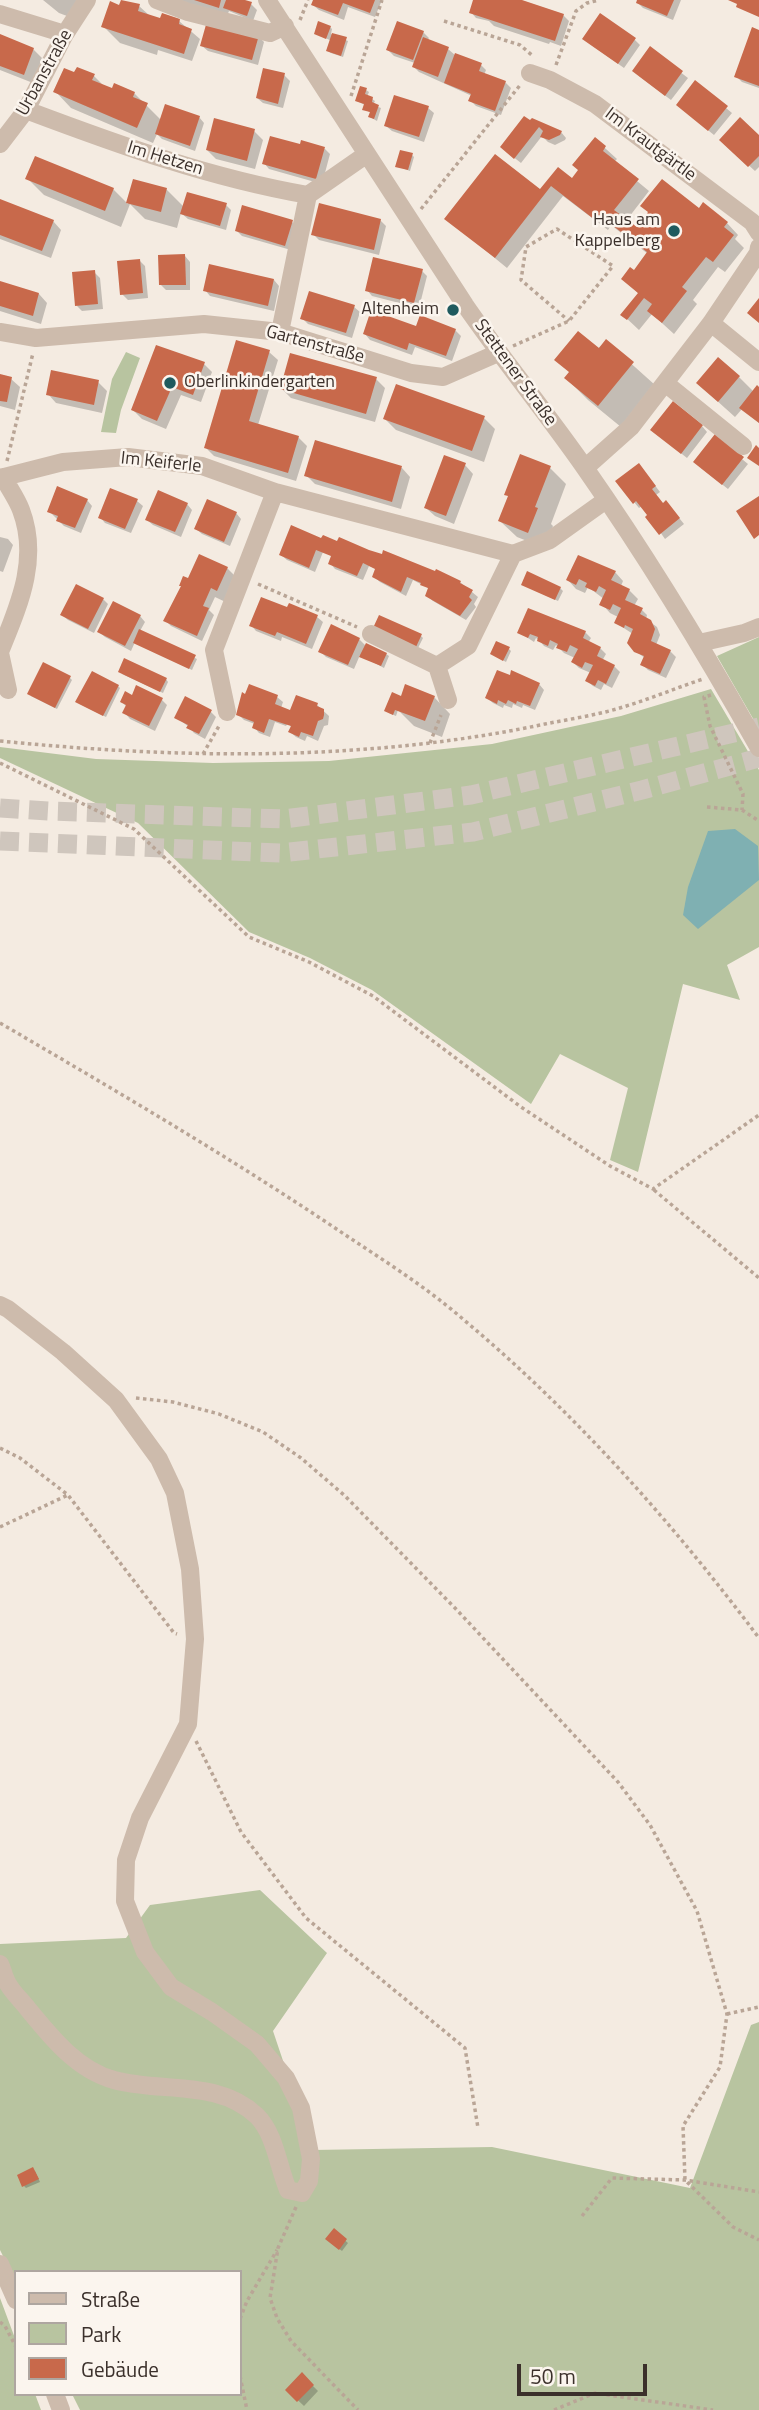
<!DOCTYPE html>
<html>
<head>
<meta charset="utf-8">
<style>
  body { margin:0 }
  #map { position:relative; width:759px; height:2410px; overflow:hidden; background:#f4ebe1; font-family:"Titillium Web",sans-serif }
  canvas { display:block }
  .legend { position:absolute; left:14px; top:2270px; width:228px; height:126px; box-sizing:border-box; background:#fbf5ee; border:2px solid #aea6a0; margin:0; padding:9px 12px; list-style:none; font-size:21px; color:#3b302b }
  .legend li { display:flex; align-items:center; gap:14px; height:35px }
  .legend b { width:35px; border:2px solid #aea6a0 }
  .scale { position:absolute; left:517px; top:2364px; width:130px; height:32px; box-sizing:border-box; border:4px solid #3b302b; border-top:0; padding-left:9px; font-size:21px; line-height:24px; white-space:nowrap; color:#3b302b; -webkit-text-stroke:5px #fbf5ee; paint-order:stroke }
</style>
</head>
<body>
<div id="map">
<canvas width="759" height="2410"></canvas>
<ul class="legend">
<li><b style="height:9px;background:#cdbbac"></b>Straße</li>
<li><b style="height:19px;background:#b8c4a0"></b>Park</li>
<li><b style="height:19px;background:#c8694b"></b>Gebäude</li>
</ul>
<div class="scale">50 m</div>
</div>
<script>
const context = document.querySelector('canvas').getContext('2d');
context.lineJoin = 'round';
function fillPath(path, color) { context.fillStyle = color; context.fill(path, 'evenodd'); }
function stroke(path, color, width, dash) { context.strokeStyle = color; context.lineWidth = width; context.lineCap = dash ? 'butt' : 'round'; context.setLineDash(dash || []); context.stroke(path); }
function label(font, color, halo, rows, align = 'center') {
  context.font = font + ' "Titillium Web",sans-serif'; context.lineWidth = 5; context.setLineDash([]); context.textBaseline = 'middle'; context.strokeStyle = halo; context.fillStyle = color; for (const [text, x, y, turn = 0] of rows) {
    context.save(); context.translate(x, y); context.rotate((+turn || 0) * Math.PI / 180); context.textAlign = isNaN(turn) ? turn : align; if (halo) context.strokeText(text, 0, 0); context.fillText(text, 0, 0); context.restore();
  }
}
fillPath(new Path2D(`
  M126,352L140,358L121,410L116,433L101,432L112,379Z
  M759,637V729L717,656Z
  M711,689L759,770V947L727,965L740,1000L683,984L638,1172L610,1160L628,1088L560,1054L531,1104L372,990L310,958L249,932L138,823L0,758V747L96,759L213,763L329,761L492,744L621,716Z
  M260,1890L327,1953L273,2031L313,2150L492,2147L690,2188L751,2025L759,2022V2410H80L72,2394H240V2272H16V2282L0,2250V1944L126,1938L150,1905Z
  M0,2298L16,2341V2394H35L41,2410H0Z`), '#b8c4a0');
fillPath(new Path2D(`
  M735,829L758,846L759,880L698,929L683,915L688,887L708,831Z`), '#7fb0b2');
fillPath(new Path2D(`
  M43,0H89L83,22L59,13Z
  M177,0H239L251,4L257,10L253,21L229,11L227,16Z
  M315,0H382L375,17L348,7L344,20L319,10L313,5Z
  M475,0H516L563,15L569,21L561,46L550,42L549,44L494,26L489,21L476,18L471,12Z
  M639,0H681L673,20L643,8L638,3Z
  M139,6L150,16L161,20L179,21L200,39L192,61L158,50L157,55L120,43L103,26L121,7Z
  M330,27L332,29L331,34L348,41L343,57L331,53L328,51L332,41L316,34Z
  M423,32L429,38L427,41L448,49L455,55L481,65L486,70L484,75L505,82L511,88L501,115L476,106L470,100L472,96L419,72L414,67L415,63L394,56L388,50Z
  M759,32V88L742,82L736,76Z
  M0,36L33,49L42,58L33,83L0,70Z
  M258,36L264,42L258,65L208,51L202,46Z
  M634,39L640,45L624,68L590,44Z
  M650,49L688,78L671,100L639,76Z
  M75,74L94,76L105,87L134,93L161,120L199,117L204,123L195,151L162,139L157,134L153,143L71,108L55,91Z
  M284,75L290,81L283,108L263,103L257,98Z
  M696,83L732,113L714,135L683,110Z
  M366,90L369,92L367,97L372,99L375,101L373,105L381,108L377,121L370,117L371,113L364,109L365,105L357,101Z
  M428,108L434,113L424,142L392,131L386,126Z
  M524,118L561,132L566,138L565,140L555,145L548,142L542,136L521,163L507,152Z
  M254,131L263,140L255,169L216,159L207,150Z
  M759,137V167L755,171L721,140Z
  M595,139L617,159L614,162L649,191L626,221L637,229L699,210L727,223L738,235L735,239L744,248L725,272L718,267L693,300L697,304L674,334L652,314L639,330L623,315L639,294L623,279L634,272L648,254L611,225L608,230L563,196L507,268L446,218L541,192L558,170L572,181L580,170Z
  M302,142L325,149L330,154L322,184L269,169L264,163L301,147Z
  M412,155L414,157L410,171L397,166Z
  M27,178L113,189L128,204L134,181L166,189L184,207L226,205L231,210L226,230L188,219L181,213L177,228L145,219L130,204L121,227L44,195Z
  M0,201L53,221L61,230L51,258L0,239Z
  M380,220L386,226L379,255L319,240L313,234Z
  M292,222L297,227L291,250L242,236L237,231Z
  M185,256L190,262V290H166L160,284Z
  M140,261L145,266L148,298L128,300L122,294Z
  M422,271L427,276L419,308L372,296L367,290Z
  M94,272L100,278L103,309L82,311L77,306Z
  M274,280L279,286L274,311L210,296L205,290Z
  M0,283L39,294L47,303L41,324L0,311Z
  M354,307L360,312L352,338L308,324L302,318Z
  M417,329L455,330L461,336L452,361L415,347L412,355L370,340L365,334Z
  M606,341L655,385L621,427L588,400L566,378Z
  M269,352L278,360L258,425L298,437L307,446L296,481L214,456L206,448Z
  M204,364L212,372L201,402L181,395L166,429L142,419L133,410Z
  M0,376L11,379L20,387L15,410L0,406Z
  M739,377L754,392L759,389V423L742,409L735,417L715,399Z
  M376,379L385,388L375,422L291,398L282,389Z
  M98,382L107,391L102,413L56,403L48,394Z
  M484,418L495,429L484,462L396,430L385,419Z
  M702,426L707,432L687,458L658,435Z
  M715,437L748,464L728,489L701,468Z
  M316,442L402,468L410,477L401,509L315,484L306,475Z
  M465,465L473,474L454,524L435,516L426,508Z
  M550,468L566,484L551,524L553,526L545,548L517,537L500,521Z
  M644,471L660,492L656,495L663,505L671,508L684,524L665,539L642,506L639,508L634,502Z
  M87,500L92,506L81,533L64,526L49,511Z
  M137,501L143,506L131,533L105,523L100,517Z
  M187,504L192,510L181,537L153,525L147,520Z
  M236,513L241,519L230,546L202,534L196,529Z
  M0,537L8,539L13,545L3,572L0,571Z
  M320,539L367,551L460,582L478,597L474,604L476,607L466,620L433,601L427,596L430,589L413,580L406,596L380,582L374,577L377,569L369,566L363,580L335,569L330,563L333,556L323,552L315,572L287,560L281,555Z
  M227,568L244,585L234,606L215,597L209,610L214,615L202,641L171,626L165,620L196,583Z
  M615,572L623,581L621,586L629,590L638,599L634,606L642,610L647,615L646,619L657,627L660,635L656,645L670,651L676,657L666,678L648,670L642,664L645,658L635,651L633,634L616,623L618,617L610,613L602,604L604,599L588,587L585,593L576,589L568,580Z
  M525,586L560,588L563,591L558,601Z
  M103,599L108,604L94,633L68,620L62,615Z
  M140,616L145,622L140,631L197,659L192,670L135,642L131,651L105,637L99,632Z
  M317,617L323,622L312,649L282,637L281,641L256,631L251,625Z
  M331,627L359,639L366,646L386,654L389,656L384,668L360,655L354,669L326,657L320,651Z
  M378,630L421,636L423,638L418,648Z
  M519,632H585L591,638L588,643L600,648L606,654L602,661L614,666L620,672L612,688L604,684L601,690L593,686L587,681L591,673L579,668L573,662L575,658L564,653L556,645L553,650L544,646L539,640L536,638L534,642Z
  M509,649L511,651L506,662L492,654Z
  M122,674L166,679L168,682L163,693Z
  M70,678L72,680L57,709L31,696Z
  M539,684L544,690L535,710L523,705L522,708L513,704L512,708L504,705L503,708L493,703L487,698Z
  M118,686L120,688L106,717L80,704Z
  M133,697L162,700L167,705L155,731L130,719L125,713L127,707L122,702Z
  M277,697L283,702L281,708L289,711L317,705L329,716L328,725L324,726L318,741L307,736L305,741L296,737L290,732L292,728L288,723L286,726L275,722L270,737L259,733L254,727L255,724L244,720L238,714Z
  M400,697H434L450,714L442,737L414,726L398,710L396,716L389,713L386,711Z
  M210,711L216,717L205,739L194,733L189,727L176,717Z
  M35,2171L40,2182L26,2188L24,2186Z
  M334,2231L348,2243L342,2251L327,2239Z
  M302,2375L318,2391L304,2406L287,2390Z`), '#0003');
fillPath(new Path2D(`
  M121,0L140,4L138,11L160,18L162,13L180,19L179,24L192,29L184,54L101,27L110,1L119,5Z
  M194,0H221L219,8Z
  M226,0H245L252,2L247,16L223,8Z
  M313,0H375L370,13L343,3L338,15L311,5Z
  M473,0H522L564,14L555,41L469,13Z
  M637,0H674L667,16L636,3Z
  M728,0H759V17L736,7L737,4Z
  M600,13L636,38L618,64L582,39Z
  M207,21L259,35L252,60L200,46Z
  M318,21L331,26L326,39L314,34Z
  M397,21L424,31L413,60L386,50Z
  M752,27L759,30V86L734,77Z
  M332,33L347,37L341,56L326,51Z
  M0,34L34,48L24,75L0,66Z
  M423,37L449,47L438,77L412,67Z
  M650,46L683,71L665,96L632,71Z
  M455,53L482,63L479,71L506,81L495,111L468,101L471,94L444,83Z
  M77,67L95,74L92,80L112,88L114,83L135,92L133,97L148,103L137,128L53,92L64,68L74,72Z
  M263,68L285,73L278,104L256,98Z
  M695,80L728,106L708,131L676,105Z
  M360,86L367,88L365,94L373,97L372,102L379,105L374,119L368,117L370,112L362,110L364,104L355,101Z
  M394,95L429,106L419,137L384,126Z
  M165,104L200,116L190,146L155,134Z
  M524,116L530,120L532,118L562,131L560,135L549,140L540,137L543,131L539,127L514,159L500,147Z
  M740,117L759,135V156L748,167L719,140Z
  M214,118L255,129L247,161L206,150Z
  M270,136L300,144L301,140L325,147L316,179L262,164Z
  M595,137L606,146L603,151L639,179L614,210L637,227L648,212L640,206L662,179L699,208L703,202L728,222L724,227L734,235L713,262L706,257L682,287L687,291L662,323L647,311L652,304L644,298L627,320L620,315L638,293L621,279L630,267L634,270L647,252L599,215L595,220L551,186L495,258L444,219L495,154L540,189L558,167L572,178L578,170L572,165Z
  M400,150L413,153L408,170L395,167Z
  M35,156L114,188L105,211L25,179Z
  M133,179L167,188L161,212L126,203Z
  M187,192L227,203L220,226L180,214Z
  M0,199L54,220L42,251L0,235Z
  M319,203L381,219L374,250L311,235Z
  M242,205L293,220L285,246L235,231Z
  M185,254L186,285H159L158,255Z
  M373,257L423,269L414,303L365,291Z
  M140,259L143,293L120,295L117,261Z
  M209,264L274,279L268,306L203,291Z
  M95,270L98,304L75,306L72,272Z
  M0,281L39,293L33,316L0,306Z
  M309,291L355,305L346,333L300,319Z
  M759,298V323L747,313Z
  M371,310L416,326L420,315L456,329L446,356L409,343L407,350L363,334Z
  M578,331L599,348L606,339L634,362L598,406L564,378L569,372L554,360Z
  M236,340L270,350L249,421L299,436L288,473L204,448Z
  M156,345L205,362L193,395L172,387L157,421L131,410Z
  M290,353L377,377L366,414L280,389Z
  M718,357L740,376L718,402L696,383Z
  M51,370L99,380L94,405L46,395Z
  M0,374L12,377L7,402L0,401Z
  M396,384L485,416L472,451L383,419Z
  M757,385L759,387V423L739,408Z
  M673,401L703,425L681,454L650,430Z
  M715,434L744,457L722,485L693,462Z
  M315,440L402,466L392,502L304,476Z
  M756,445L759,448V466L747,458Z
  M520,454L551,466L535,507L538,508L528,533L498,521L508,496L504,495Z
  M444,455L466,463L446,516L424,508Z
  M639,463L656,486L652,489L663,503L666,500L680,518L659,535L645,517L647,515L636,501L633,504L615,481Z
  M57,486L88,499L75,528L56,521L58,516L47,512Z
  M110,488L138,499L125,529L98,518Z
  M158,490L188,503L175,532L145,520Z
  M759,496V535L754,539L736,511Z
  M207,499L237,512L224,542L194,529Z
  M291,525L321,538L323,535L337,541L339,537L369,550L382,554L383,550L435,571L436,569L461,581L460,583L473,590L469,597L472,600L460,616L425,596L428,588L420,585L421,583L407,577L401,592L372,577L375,569L363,563L357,576L328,564L331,556L316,550L309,568L279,555Z
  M199,554L228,567L217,591L211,588L203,606L209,608L197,636L163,621L181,586H179L183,576L188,578Z
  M578,555L616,571L611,580L630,589L625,600L643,608L640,614L651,620L655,629L651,641L671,650L660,674L640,665L644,656L634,652L627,643L633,629L625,625L624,628L614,623L621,608L613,604L610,610L599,605L606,590L599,586L596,592L585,587L587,583L579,579L576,585L566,580Z
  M527,571L561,587L555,600L521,585Z
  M76,584L104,598L88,629L60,615Z
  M261,597L287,607L289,603L318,615L306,644L277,632L275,636L249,626Z
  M113,601L141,615L125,646L97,632Z
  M528,608L586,631L583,638L601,647L597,656L615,665L606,684L598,680L595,686L585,681L593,665L585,662L582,668L571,662L578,649L570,645L567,652L556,648L558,644L550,640L548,646L537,641L538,637L530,634L528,638L517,633Z
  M379,615L422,634L416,647L373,628Z
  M331,624L360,638L348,665L318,652Z
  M139,629L196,655L189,669L133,643Z
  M496,641L510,647L503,661L490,654Z
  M366,643L387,653L381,666L359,657Z
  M124,658L167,678L160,692L118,672Z
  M43,662L71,676L55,708L27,694Z
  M497,670L510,675L511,670L540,683L530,706L517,701L516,704L508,700L506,704L498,700L497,704L485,698Z
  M92,671L119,685L103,716L75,702Z
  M249,684L278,695L275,704L290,710L296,695L318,703L317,706L324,709V715L323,719L318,721L313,736L301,732L299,737L288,732L291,726L269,719L264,733L252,728L254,722L236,715L242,692L245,694Z
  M405,684L435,696L425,721L395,710L393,715L384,711L392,692L401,696Z
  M136,685L163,698L149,726L122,713L126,705L120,702L125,691L132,695Z
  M185,696L212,710L199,734L186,728L188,725L174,718Z
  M33,2167L39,2179L22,2187L17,2175Z
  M334,2228L347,2239L339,2250L325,2239Z
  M302,2372L314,2385L297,2402L285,2390Z`), '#c8694b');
stroke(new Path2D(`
  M0,808L48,811L284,819L471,795L759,727
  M0,841L281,853L473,832L642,790L759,758`), '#cfc6bd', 19, [19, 10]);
stroke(new Path2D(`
  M300,20L308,0
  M444,21L520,45L533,56
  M556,65L576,11L587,3L599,0
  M351,96L382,0
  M421,209L521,84
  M513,346L569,321L613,266L557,229L526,247L521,280L569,321
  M7,461L33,353
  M258,584L357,627
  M711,695L704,697L710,726L743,794L742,810
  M0,741C181,759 366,762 545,724C570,719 598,715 623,707C650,699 676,688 703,679
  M430,743L441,715
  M203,754L219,726
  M0,763L134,829L249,937L309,962L373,996L521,1107L610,1166L653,1189L759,1115
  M707,807L742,810L759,821
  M0,1023C113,1089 226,1155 335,1228C378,1257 424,1285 464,1320C575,1413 672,1522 759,1638
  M654,1190L759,1278
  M136,1398L173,1402L219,1414L263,1432L301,1458L344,1495L455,1608L618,1782L650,1825L697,1911L727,2014L720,2067L683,2126L685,2180L733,2227L759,2240
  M0,1448L20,1458L68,1495L174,1633L177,1634
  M0,1527L68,1495
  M196,1741L241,1832L306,1918L465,2048L478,2128
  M727,2014L759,2007
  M296,2207L278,2248L270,2298L277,2318L291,2341L358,2410
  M582,2216L612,2178L685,2180L759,2192
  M240,2319L247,2301L277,2250
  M0,2322L5,2326L16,2347
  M240,2376L247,2410
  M554,2410L595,2393L713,2410`), '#b9a596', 3.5, [3.5, 3.5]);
stroke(new Path2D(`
  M157,0L188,12L270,33L285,26
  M267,0L465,305C503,360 546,412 585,468C648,558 705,652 759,748
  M0,14L65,34
  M530,73L550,80L595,104L752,222L759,233
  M26,110C119,145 210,178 308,195L367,154
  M0,144L26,110L65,34L87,0
  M711,323L759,362
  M0,332L36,338L204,324L280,332L411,373L443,377L498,353
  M280,332L308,195
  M665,383L743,446
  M585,468L631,427L711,323L758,253L759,247
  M0,478L63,462L128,457L202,466L275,492L513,554L550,540L606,500
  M371,634L437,666
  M699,643L744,633L759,627
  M0,652C18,607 40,560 21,510C17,499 9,488 3,477
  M0,653L8,690
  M448,700L437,666L468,646L513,554
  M227,712L214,650L275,492
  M0,1305L8,1309L63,1352L116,1400L159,1459L175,1493L190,1569L195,1639L188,1724L140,1818L126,1860L125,1901L145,1952L171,1987L212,2012L257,2044L286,2078L301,2108L311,2159L309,2181L302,2193L288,2190C278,2166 275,2134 257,2116C218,2079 162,2093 114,2080C77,2070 51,2037 28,2009C22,2001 13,1993 8,1984C4,1978 3,1970 0,1964
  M0,2264L16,2300
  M55,2394L61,2410`), '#cdbbac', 18);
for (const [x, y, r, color] of [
  [674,231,7,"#1f5a5e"],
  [453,310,7,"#1f5a5e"],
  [170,383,7,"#1f5a5e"]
]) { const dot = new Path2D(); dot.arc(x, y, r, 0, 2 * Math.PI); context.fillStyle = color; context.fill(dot); stroke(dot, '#fbf5ee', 2.5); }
label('18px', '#3b302b', '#fbf5ee', [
  ["Urbanstraße",45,73,-61],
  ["Im Krautgärtle",650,145,37],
  ["Im Hetzen",165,159,17],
  ["Gartenstraße",315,345,15],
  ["Stettener Straße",515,373,54],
  ["Im Keiferle",161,463,6]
]);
label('18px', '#3b302b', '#fbf5ee', [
  ["Haus am",660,221],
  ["Kappelberg",660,242],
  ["Altenheim",439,310],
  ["Oberlinkindergarten",184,383,"left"]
], 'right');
</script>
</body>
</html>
